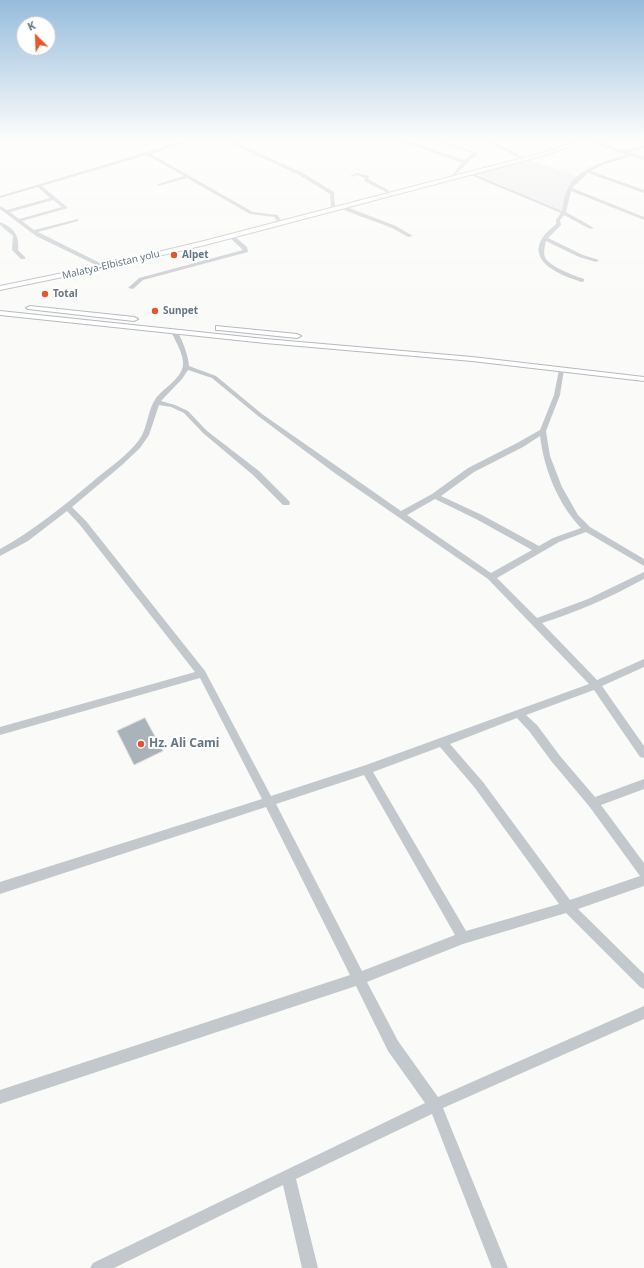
<!DOCTYPE html>
<html>
<head>
<meta charset="utf-8">
<style>
  body { margin:0 }
  #map { position:relative; width:644px; height:1268px; overflow:hidden; background:#fafaf8; font-family:"Noto Sans",sans-serif }
  canvas { display:block }
  .north { position:absolute; left:16px; top:16px; width:40px; height:40px; box-sizing:border-box; background:#fff; border:1px solid #c1c8cd; border-radius:50%; rotate:336deg; font-size:11px; font-weight:700; line-height:16px; text-align:center; color:#657683 }
  .north::after { content:''; display:block; margin:auto; width:14px; height:18px; background:#e4572e; clip-path:polygon(50% 0,100% 100%,50% 72%,0 100%) }
</style>
</head>
<body>
<div id="map">
<canvas width="644" height="1268"></canvas>
<div class="north">K</div>
</div>
<script>
const context = document.querySelector('canvas').getContext('2d');
context.lineJoin = 'round';
function fillPath(path, color) { context.fillStyle = color; context.fill(path, 'evenodd'); }
function stroke(path, color, width, dash) { context.strokeStyle = color; context.lineWidth = width; context.lineCap = dash ? 'butt' : 'round'; context.setLineDash(dash || []); context.stroke(path); }
function label(font, color, halo, rows, align = 'center') {
  context.font = font + ' "Noto Sans",sans-serif'; context.lineWidth = 4; context.setLineDash([]); context.textBaseline = 'middle'; context.strokeStyle = halo; context.fillStyle = color; for (const [text, x, y, turn = 0] of rows) {
    context.save(); context.translate(x, y); context.rotate((+turn || 0) * Math.PI / 180); context.textAlign = isNaN(turn) ? turn : align; if (halo) context.strokeText(text, 0, 0); context.fillText(text, 0, 0); context.restore();
  }
}
fillPath(new Path2D(`
  M529,160L577,176L567,188L564,197L565,210H560L476,174Z`), '#e8e9e9');
const building = new Path2D(`
  M145,718L163,751L134,765L117,731Z`);
fillPath(building, '#aab3b9');
stroke(building, '#dcdcda', 1);
const major = new Path2D(`
  M585,139H594L542,156L205,245L116,266L0,290V286L116,262L204,241L538,154Z
  M30,306L134,317L138,319L134,321L28,309L26,308Z
  M0,311L265,339L472,357L644,377V381L472,361L265,343L0,315Z
  M216,326L297,334L301,336L297,338L219,330H216Z`);
stroke(major, '#b5babe', 2);
fillPath(new Path2D(`
  M190,139H198L151,154L253,212L278,215L281,221H277L274,217L250,214L187,178L158,186V184L184,176L147,155L42,186L68,208L22,221L34,230L78,219V221L38,232L100,263V265H96L36,236L0,209V206L7,210L50,198L38,187L0,198V196ZM53,200L62,207L19,219L10,212Z
  M222,139H228L303,173L334,192L335,206L333,207L331,206L330,194L299,175Z
  M395,139H402L464,160L473,153L426,139H434L478,153L455,175L453,174L462,163Z
  M489,139H493V141L523,157L519,158L490,143Z
  M587,139H591L624,151L644,146V148L629,152L644,158V160L631,156L602,165L591,171L644,190V193L588,173L572,188L644,217V220L571,191L566,212L594,228L590,229L564,215L560,220L561,225L548,238L583,255L599,260L596,262L579,257L546,241C545,246 543,252 545,257C548,266 575,276 584,279V281L582,282C562,276 526,262 543,237C546,232 552,228 556,224V220L561,213L468,174L472,173L562,211C564,204 563,198 566,192C575,168 604,162 626,155L588,141Z
  M634,139L644,141V143L635,140Z
  M357,173L369,176L368,179L390,191L386,192L364,181L365,178L357,175L352,177L350,176Z
  M340,206H344L396,226L413,236L408,237C387,223 363,219 340,208Z
  M0,222C13,227 20,235 18,250L25,257V259H21L12,250L13,236L0,225Z
  M229,235H233L247,247L248,252L143,280L133,289L128,288L139,278L243,250L229,237Z
  M174,329C181,333 189,358 189,366L216,376L262,414L401,511L432,494L468,468L517,443L540,430L554,395L559,370L564,369L560,395L546,431L550,456L562,487L578,515L590,527L644,559V566L586,532L559,542L497,578L537,618L588,599L644,572V579C611,597 577,612 542,623L597,680L644,659V667L602,686L644,746V758L640,757L594,690L526,715L537,725L560,756L595,797L644,779V789L601,805L644,863V886L578,909L644,974V989L640,987L566,913L463,944L367,982L398,1041L438,1097L644,1006V1019L443,1108L508,1268H492L432,1114L296,1179L318,1268H302L283,1185L114,1268H90L93,1263L425,1103L388,1051L356,986L0,1104V1090L350,975L266,807L0,894V882L262,799L200,678L0,735V727L195,672L80,525L67,511L28,541L0,556V549C33,531 62,507 91,483C107,469 126,457 139,440C148,428 147,411 156,398C164,388 181,379 183,365C184,354 175,341 171,331ZM188,370L212,378L258,416L336,474L488,579L589,684L366,765L271,796L205,671L86,521L72,507L122,465L140,448L149,435L159,405L171,407L184,413L203,433L253,475L283,505H289L290,503L289,501L259,471L207,431L188,411L175,405L161,401L182,379ZM540,436C544,469 558,504 581,528L553,538L539,546L482,515L441,496L474,472L523,447ZM435,499L476,519L532,550L491,573L407,515ZM517,718L529,731L552,762L589,806L640,876L570,900L483,782L450,744ZM440,747L475,788L559,904L466,931L373,772ZM364,775L455,935L362,971L276,804Z`), '#c3c8cc');
fillPath(major, '#fff');
const sky = context.createLinearGradient(0, 0, 0, 317);
sky.addColorStop(0, '#96bcdc');
sky.addColorStop(0.44, '#fdfdfc');
sky.addColorStop(1, '#fdfdfc00');
context.fillStyle = sky;
context.fillRect(0, 0, 644, 317);
for (const [x, y, r, color] of [
  [174,255,4,"#e4572e"],
  [45,294,4,"#e4572e"],
  [155,311,4,"#e4572e"],
  [141,744,4,"#e4572e"]
]) { const dot = new Path2D(); dot.arc(x, y, r, 0, 2 * Math.PI); context.fillStyle = color; context.fill(dot); stroke(dot, '#fff', 1.5); }
label('bold 10px', '#657683', '#fff', [
  ["Alpet",182,255],
  ["Total",53,294],
  ["Sunpet",163,311]
], 'left');
label('10px', '#657683', '#fff', [
  ["Malatya-Elbistan yolu",111,265,-13]
]);
label('bold 12px', '#657683', '#fff', [
  ["Hz. Ali Cami",149,744]
], 'left');
</script>
</body>
</html>
